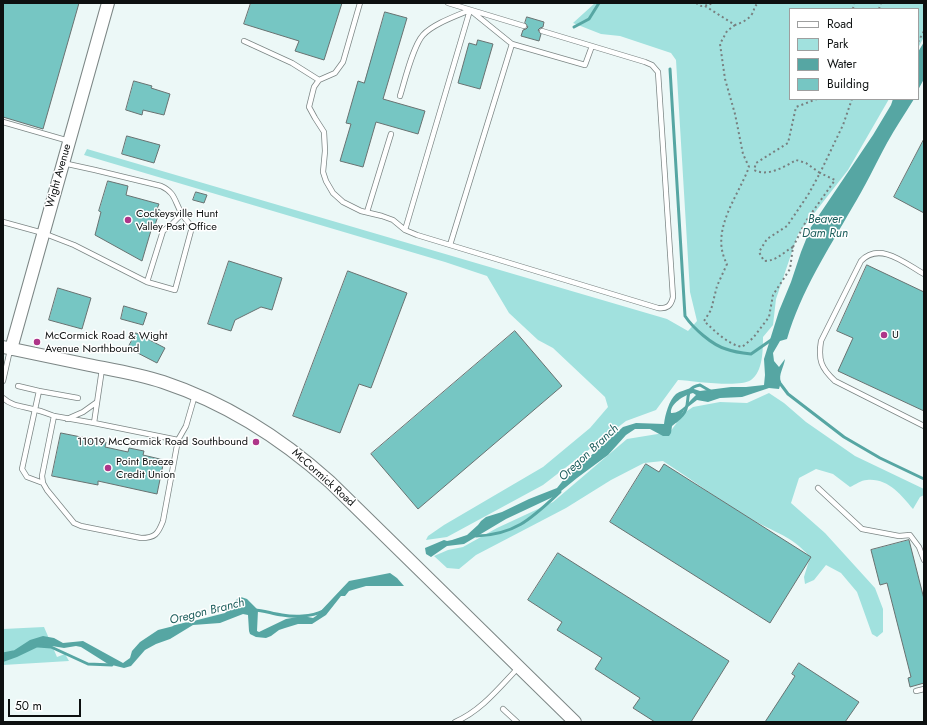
<!DOCTYPE html>
<html>
<head>
<meta charset="utf-8">
<style>
  body { margin:0 }
  #map { position:relative; width:927px; height:725px; overflow:hidden; background:#ecf8f7; font-family:Jost,sans-serif }
  canvas { display:block }
  .frame { position:absolute; inset:0; border:4px solid #0d1010; pointer-events:none }
  .legend { position:absolute; left:789px; top:8px; width:130px; height:92px; box-sizing:border-box; background:#fff; border:1px solid #9e9f9f; margin:0; padding:5px 7px; list-style:none; font-size:12px; color:#0d1010 }
  .legend li { display:flex; align-items:center; gap:8px; height:20px }
  .legend b { width:20px; border:1px solid #9e9f9f }
  .scale { position:absolute; left:8px; top:699px; width:73px; height:18px; box-sizing:border-box; border:2px solid #0d1010; border-top:0; padding-left:5px; font-size:12px; line-height:14px; white-space:nowrap; color:#0d1010; -webkit-text-stroke:3px #fff; paint-order:stroke }
</style>
</head>
<body>
<div id="map">
<canvas width="927" height="725"></canvas>
<div class="frame"></div>
<ul class="legend">
<li><b style="height:5px;background:#fff"></b>Road</li>
<li><b style="height:11px;background:#a1e1de"></b>Park</li>
<li><b style="height:11px;background:#56a6a3"></b>Water</li>
<li><b style="height:11px;background:#76c6c3"></b>Building</li>
</ul>
<div class="scale">50 m</div>
</div>
<script>
const context = document.querySelector('canvas').getContext('2d');
context.lineJoin = 'round';
function fillPath(path, color) { context.fillStyle = color; context.fill(path, 'evenodd'); }
function stroke(path, color, width, dash) { context.strokeStyle = color; context.lineWidth = width; context.lineCap = dash ? 'butt' : 'round'; context.setLineDash(dash || []); context.stroke(path); }
function label(font, color, halo, rows, align = 'center') {
  context.font = font + ' Jost,sans-serif'; context.lineWidth = 3; context.setLineDash([]); context.textBaseline = 'middle'; context.strokeStyle = halo; context.fillStyle = color; for (const [text, x, y, turn = 0] of rows) {
    context.save(); context.translate(x, y); context.rotate((+turn || 0) * Math.PI / 180); context.textAlign = isNaN(turn) ? turn : align; if (halo) context.strokeText(text, 0, 0); context.fillText(text, 0, 0); context.restore();
  }
}
fillPath(new Path2D(`
  M595,3H924V37L918,48V9H790V99H889L848,170L798,234L776,299L773,325L763,337C763,349 763,372 751,380C739,388 694,381 678,380L656,410L626,421L543,485L447,537L426,540L428,536L444,525L543,467L590,428L608,407L605,397L553,348L538,340L509,313L487,276L445,262L84,155L87,149L667,319L688,331L697,321L690,292L676,60L671,53L620,36L601,34L573,23Z
  M769,393L784,403L806,422L855,456L924,489V495L920,497L913,509C901,495 888,478 867,480C861,480 855,485 850,487L833,474L816,469L799,478L791,503L825,533L875,588L883,609V632L877,637L872,634L857,592L841,573L826,565L814,580L805,584L804,577L810,557C791,535 775,533 751,519C721,501 692,480 663,461L644,463L611,480L566,508L476,555L459,569L447,568L434,556L448,550L463,547L497,528L553,502L627,439L670,432L684,413L693,407L720,402L747,403Z
  M44,627L57,657L65,654L69,661L3,665V629Z`), '#a1e1de');
fillPath(new Path2D(`
  M924,42V79L918,90V52Z
  M893,99H914C905,114 895,128 887,143C875,165 865,187 852,208C828,250 801,291 787,339L780,341L773,353L774,361L779,367L785,359C784,367 778,375 781,382L779,389L769,388L742,397L720,398L708,402L697,400L684,410L677,422L672,426L671,433L669,436H663L650,429H635L626,435L608,455L577,478L555,496L506,519L464,544L447,546L431,557L426,554L425,548L444,540L447,541L452,540L467,535L478,525L481,521L486,517L502,512L529,499L557,488L569,473L586,460L623,427L636,423L664,424C665,415 669,400 676,394C680,391 686,390 691,388L700,391L731,387H746L764,385L765,375L764,359L779,311L791,282L801,252L811,227L873,135L891,105ZM693,393L696,395C689,401 681,414 671,413C670,404 684,395 693,393Z
  M390,573L397,578L404,586H366L349,591L345,596H341L326,615L312,624H298L285,628L279,630L271,636L266,638L256,637L250,634L249,631L248,615L243,614L220,623L193,625L170,639L156,644L145,650L131,666L124,668L108,664L81,647L76,646L64,648L52,646H40L17,657L3,662V655L10,653L30,640L43,636L54,638L63,643L83,641L123,663L130,658L132,651L140,642L158,630L225,613L238,598L241,597L247,599L258,610L257,631L259,632L286,619L303,616L313,618L316,616L349,581Z`), '#56a6a3');
stroke(new Path2D(`
  M574,27L589,19L599,3
  M670,69L685,316C693,328 712,345 726,349C734,352 742,353 751,354L774,338
  M779,382L788,394L844,437L880,458L924,479
  M676,421C680,418 684,415 686,409C690,398 684,388 700,385L712,392
  M476,536C516,535 533,517 560,492
  M254,610C264,610 272,614 282,615C294,617 311,617 323,611
  M174,627L186,624
  M38,646L51,647L88,664L112,665
  M3,654L13,652`), '#56a6a3', 3);
const building = new Path2D(`
  M3,3H79L43,129L3,117Z
  M251,3H342L324,60L295,51L299,41L244,24Z
  M385,12L407,18L383,99L425,111L418,134L376,122L363,167L340,161L351,124L346,123L358,81L364,83Z
  M527,17L544,22L543,27L540,28L538,30L541,34L539,41L521,36L523,30L526,29L528,27L525,23Z
  M478,40L493,44L480,89L458,83L469,43L476,45Z
  M134,81L152,86L151,88L170,94L164,115L143,110L142,115L126,110Z
  M127,136L160,145L154,163L122,154Z
  M924,139V213L894,197Z
  M108,181L128,186L126,195L159,204L157,209L160,210L154,228L152,227L142,261L95,235L101,212L99,211Z
  M196,192L207,195L204,203L193,200Z
  M229,261L282,278L272,310L261,307L235,320L231,331L208,324Z
  M867,265L924,292V411L838,371L853,338L837,331Z
  M348,271L407,293L371,388L359,384L340,433L293,416Z
  M58,288L91,298L82,329L49,320Z
  M124,306L147,313L143,325L121,319Z
  M515,331L562,386L418,509L371,454Z
  M136,333L165,348L157,363L128,348Z
  M61,433L106,442L105,447L128,452L129,448L144,451L143,455L164,460L157,494L98,481V485L52,476Z
  M646,464L659,472L664,464L811,557L770,623L610,522Z
  M909,540L924,599V683L910,687L908,678L911,677L887,583L880,585L871,550Z
  M558,553L729,661L691,722H655L633,708L640,698L595,669L602,658L557,630L562,622L528,600Z
  M799,663L859,702L845,722H765L795,676L792,674Z`);
fillPath(building, '#76c6c3');
stroke(building, '#687271', 1);
const lane = new Path2D(`
  M360,3L343,62L335,73L319,80L314,87L309,107L315,118L324,132L325,151L323,172L326,181L333,193L343,202L361,211L382,216L393,220L405,230L417,235L658,308C667,309 671,306 673,297L658,72L652,65L645,62L542,31
  M448,3L524,26
  M470,10L512,44L585,65L592,46
  M244,41L292,63L319,80
  M400,96C405,80 413,46 423,35C433,24 456,16 470,10
  M3,122L69,141
  M367,212L391,134
  M3,222L43,233L74,245L147,282L175,290L192,227C189,223 185,219 182,214C174,201 176,193 161,186L95,170L63,163
  M405,230L470,10
  M450,245L512,44
  M924,274C906,264 880,241 861,261L821,341C818,360 821,368 835,381L924,426
  M147,282L163,231L172,224L182,214
  M102,369L94,423L54,416L42,476L43,483L47,490L74,523L81,526L141,538C155,538 158,534 163,521L178,440L186,426L195,395
  M3,381L10,350
  M18,386L39,391L22,469L27,477L43,483
  M39,391L78,398
  M3,398C13,407 24,406 36,410C42,411 48,414 54,416
  M67,419L83,412L97,402
  M94,423L178,440
  M818,488L862,529L899,536L910,535L919,547L924,560
  M916,691L924,689
  M503,709L517,722
  M455,722C481,711 499,688 518,668`);
const secondary = new Path2D(`
  M3,347C32,353 60,359 89,365C114,370 139,374 163,382C226,403 281,438 330,482L575,722
  M11,349L108,3`);
stroke(lane, '#7c8685', 6);
stroke(secondary, '#7c8685', 14);
stroke(new Path2D(`
  M696,3L701,6L710,5L711,3
  M705,6L735,25C741,23 748,20 752,14C755,9 753,8 758,3
  M853,9L854,3
  M879,9L881,3
  M735,25L727,31L720,44L725,79L735,114L743,154L749,167C738,197 709,231 727,264L717,286L711,310L704,321C715,331 727,344 742,347L753,338L769,317L773,295L790,269L793,247L806,221L835,180L820,173L843,125L852,99
  M918,42L924,31
  M793,247C782,253 777,261 764,261L759,252L767,239L787,226L808,195L820,173L806,163L796,160C784,167 768,177 754,170L756,163L788,143L796,107L817,99`), '#787f7f', 2, [2, 3]);
stroke(lane, '#fff', 4.5);
stroke(secondary, '#fff', 12);
for (const [x, y, r, color] of [
  [128,220,4,"#ae3589"],
  [884,335,4,"#ae3589"],
  [37,342,4,"#ae3589"],
  [256,442,4,"#ae3589"],
  [108,468,4,"#ae3589"]
]) { const dot = new Path2D(); dot.arc(x, y, r, 0, 2 * Math.PI); context.fillStyle = color; context.fill(dot); stroke(dot, '#fff', 1.5); }
label('11px', '#0d1010', '#fff', [
  ["Wight Avenue",59,176,-74],
  ["McCormick Road",323,478,42]
]);
label('11px', '#0d1010', '#fff', [
  ["Cockeysville Hunt",136,214],
  ["Valley Post Office",136,227],
  ["U",892,335],
  ["McCormick Road & Wight",45,336],
  ["Avenue Northbound",45,349],
  ["11019 McCormick Road Southbound",248,442,"right"],
  ["Point Breeze",116,462],
  ["Credit Union",116,475]
], 'left');
label('italic 12px', '#1d5f5d', '#fff', [
  ["Beaver",825,220],
  ["Dam Run",825,234],
  ["Oregon Branch",589,453,-43],
  ["Oregon Branch",207,612,-14]
]);
</script>
</body>
</html>
